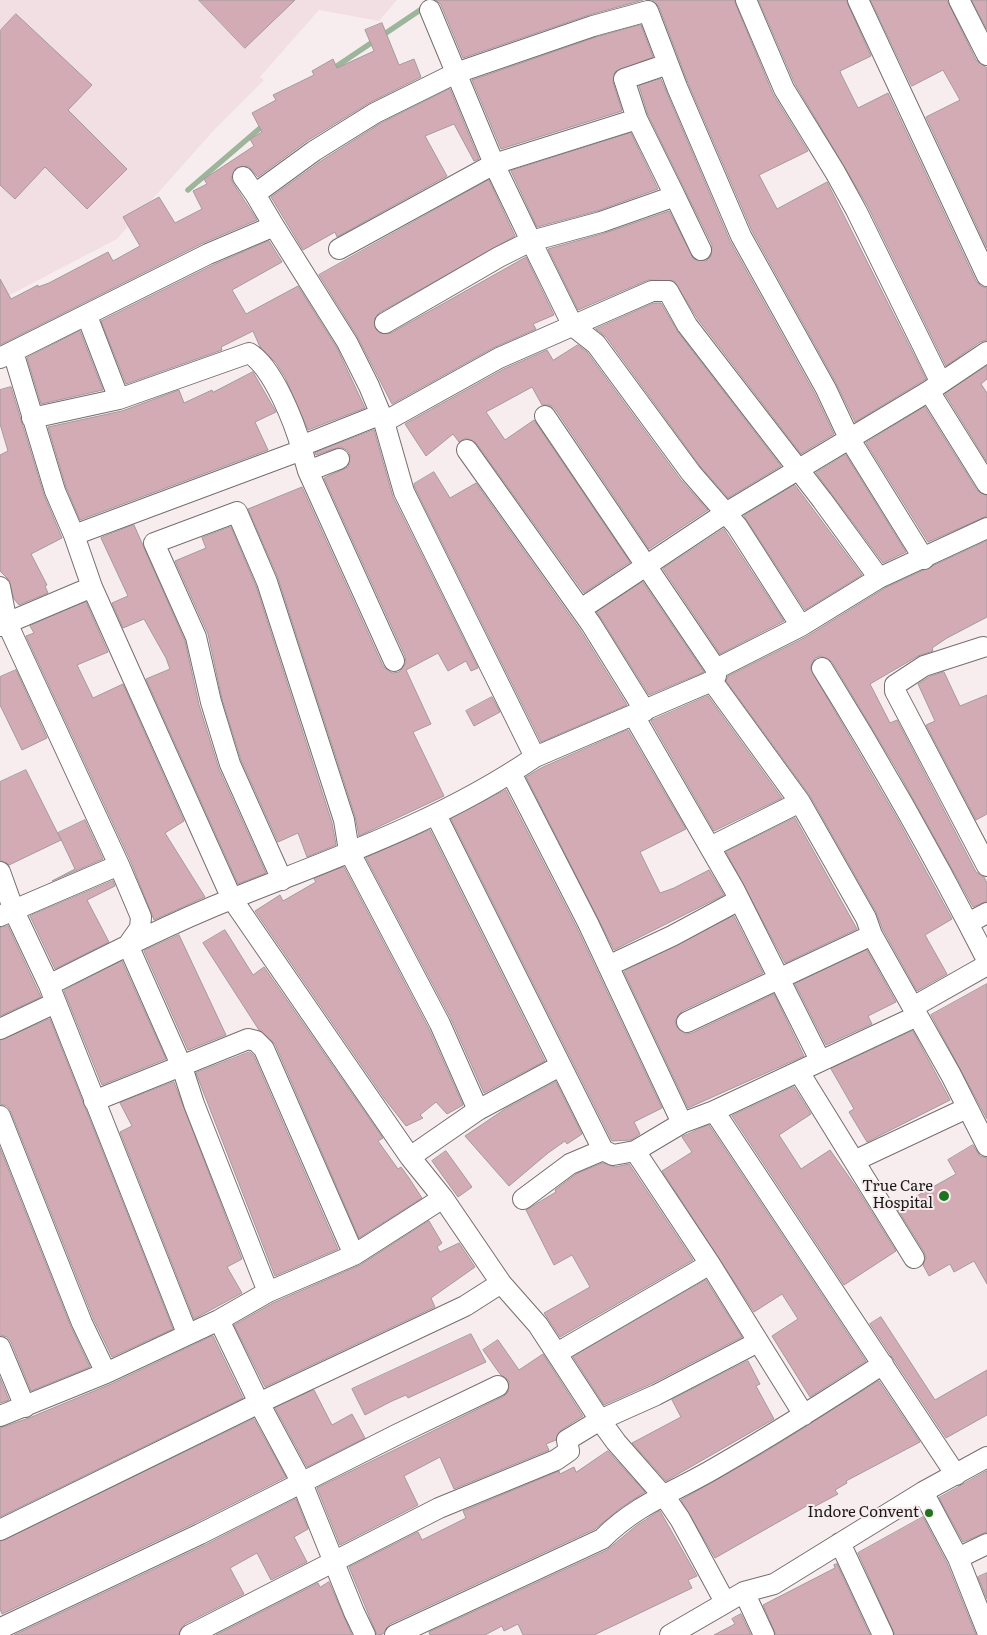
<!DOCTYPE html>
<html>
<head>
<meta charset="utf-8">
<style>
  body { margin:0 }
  canvas { display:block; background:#f7edef }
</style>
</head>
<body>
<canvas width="987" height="1635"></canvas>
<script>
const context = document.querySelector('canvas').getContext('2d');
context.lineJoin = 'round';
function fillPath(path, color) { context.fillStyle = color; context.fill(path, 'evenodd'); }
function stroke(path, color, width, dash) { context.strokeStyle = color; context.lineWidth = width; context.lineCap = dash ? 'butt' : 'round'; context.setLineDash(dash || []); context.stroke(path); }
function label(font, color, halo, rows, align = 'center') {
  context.font = font + ' Literata,serif'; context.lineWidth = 4; context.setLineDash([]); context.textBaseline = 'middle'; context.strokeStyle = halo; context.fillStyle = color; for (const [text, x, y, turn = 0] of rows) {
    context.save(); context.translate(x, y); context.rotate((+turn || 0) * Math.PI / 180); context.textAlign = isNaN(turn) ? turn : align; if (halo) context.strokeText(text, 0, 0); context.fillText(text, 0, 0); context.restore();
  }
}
fillPath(new Path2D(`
  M0,0H397L379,21L319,10L260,77L264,80L214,130L117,239L0,300Z`), '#f2dfe3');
stroke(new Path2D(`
  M331,70L435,0
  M188,190L266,123`), '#9db69b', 5.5);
const building = new Path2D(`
  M199,0H295L245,48Z
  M436,0H643L589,15L463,58L441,5Z
  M652,0H734L773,94L808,151L759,175L777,209L827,182L926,379L855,422L836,383L752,231L688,83L659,7Z
  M759,0H846L871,56L840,71L841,74L858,108L888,93L976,281L981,286L987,288V340L980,342L946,366L867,205L795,84Z
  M871,0H947L976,60L987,68V248L926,117L960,100L943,70L912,86Z
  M972,0H987V29Z
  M16,14L92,85L68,110L127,169L87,209L45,167L15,199L0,185V31Z
  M382,23L399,65L414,59L421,77L369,103L307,141L258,177L248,166L236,168L231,178L233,183L257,220L203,243L0,345V279L11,299L38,285V287L49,283L108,252L113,261L140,246L123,217L159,197L175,223L202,209L193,191L207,184L204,179L254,146L250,139L262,132L252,113L276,100L273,95L314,75L312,71L333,59L337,68L374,51L365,30Z
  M641,25L653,57L615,72L613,82L622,111L501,149L472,80L596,37Z
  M661,79L730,241L815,394L834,434L801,454L697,318L674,281L648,280L578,310L548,249L605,233L669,211L694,259L706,261L711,256L712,245L648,115L639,86Z
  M450,89L479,159L474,161L454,124L425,136L447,176L337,237L335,232L303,250L271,197L321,161L381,123Z
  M631,133L658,189L597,211L537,227L511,171Z
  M489,180L515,236L379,313L375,318V328L380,333H391L526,257L554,315L533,324L536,329L493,348L392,404L357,336L319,275Z
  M269,241L282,262L232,290L246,314L298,286L337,348L365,408L308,430L285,377L276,363L260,347L253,331L221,347L222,350L126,384L101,321L213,265Z
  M654,303H661L678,332L781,466L728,498L700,466L606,337L596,329Z
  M80,331L103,390L41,404L27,358Z
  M578,345L587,352L681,480L708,510L649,549L555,409L550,405H542L532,387L486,412L505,440L534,420L630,562L584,593L476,443L466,438L459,442L453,434L426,456L405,424L504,369L547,350L553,360Z
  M987,366V379L981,384L987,393V462L945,394Z
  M253,372L276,412L255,422L268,450L80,520L66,487L48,427L122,411L179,390L184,403L212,390L213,392Z
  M11,387L44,495L62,538L31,554L47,585L45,586L48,593L19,605L14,599L9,580L0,571V455L8,451L0,424V390Z
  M925,407L977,490L987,496V516L928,542L866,443Z
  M374,430L393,497L478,668L471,671L466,661L448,671L438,653L406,670L431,724L413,732L444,796L359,836L355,816L278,578L248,509L302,487L383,666L392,673L399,672L406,663L405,656L324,478L348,467L350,455L347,450L340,447L316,455L315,453Z
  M846,455L906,552L883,563L816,473Z
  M434,472L450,498L476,483L581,631L627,705L541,742L415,488L414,484Z
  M795,485L862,575L805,610L744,516Z
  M134,525L185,641L199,705L219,769L266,873L238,884L146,679L170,669L166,658L144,619L123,628L112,603L128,596L101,538Z
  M231,527L256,586L332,823L336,845L307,857L298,833L278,842L241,760L222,699L208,634L175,561L206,548L202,538Z
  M724,529L784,621L720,654L663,569Z
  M987,541V617L947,638L932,648L933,651L918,656L870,684L890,723L897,720L976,872L984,877L987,883V901L973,907L897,770L832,662L821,656L815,658L810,668L897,818L952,919L925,935L947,974L917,991L883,930L876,912L810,796L726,681L728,676L806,637L885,588Z
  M643,582L704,672L649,695L597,612Z
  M86,602L108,652L77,665L93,698L123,684L184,821L165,833L205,897L154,920L130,860L26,636L34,633L30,626Z
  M16,670L47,738L22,750L0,705V677Z
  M944,672L960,706L987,695V814L976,820L926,725L935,721L918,684L929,677Z
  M708,696L782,798L714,831L651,721Z
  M492,697L500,712L474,726L466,711Z
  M628,730L686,829L640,852L660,893L674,888L709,870L724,895L614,950L526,777L541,768Z
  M26,770L61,840L9,865L0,860V782Z
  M506,790L577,928L662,1108L634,1122L640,1134L631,1140L612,1141L451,819Z
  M795,818L857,929L785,963L726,852Z
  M85,820L103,859L52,881L75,869L58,833Z
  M430,830L545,1061L484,1093L451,1019L366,858Z
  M344,867L429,1029L463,1105L447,1114L436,1102L420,1115L423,1118L406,1126L384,1098L255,911L280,895L283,901L316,882L314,879Z
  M113,881L115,886L87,900L109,942L55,969L30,916Z
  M734,916L763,973L682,1011L675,1021L677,1027L686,1034L692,1033L774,994L804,1056L688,1108L624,972Z
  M8,926L41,997L0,1016V928Z
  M225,930L253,975L264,967L383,1138L378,1141L398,1169L401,1167L409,1178L422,1198L359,1238L275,1044L259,1030L203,943Z
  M179,935L226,1035L188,1050L144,951Z
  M867,950L896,1002L868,1016L872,1024L826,1045L795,984Z
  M122,961L166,1059L102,1085L64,991Z
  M987,984V1119L931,1015Z
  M50,1019L173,1329L112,1357L93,1318L11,1112L7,1106L0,1104V1041Z
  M913,1031L950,1100L867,1142L849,1112L854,1109L831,1069Z
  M250,1052L254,1056L338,1249L275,1276L196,1073Z
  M174,1082L242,1259L227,1267L242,1293L194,1319L120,1132L132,1126L120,1103Z
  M556,1082L582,1134L567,1144L565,1141L548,1153L509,1186L465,1136L505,1109Z
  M794,1087L811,1114L779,1135L801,1169L830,1150L856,1187L896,1251L844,1285L732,1116Z
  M709,1125L866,1361L810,1397L772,1336L798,1319L782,1294L754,1312L662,1171L692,1152L682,1137Z
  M973,1145L980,1156L987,1158V1284L974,1261L954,1272L950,1264L929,1276L923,1265L926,1258L924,1252L898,1210L916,1200L915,1197L956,1174L948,1160Z
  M0,1148L71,1327L90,1367L31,1391L11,1342L7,1337L0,1335Z
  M446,1151L472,1187L458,1197L432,1161Z
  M603,1163L615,1167L629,1164L693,1260L560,1337L544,1313L590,1287L572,1255L554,1265L526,1210L556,1192L555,1190L576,1174Z
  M429,1221L442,1243L437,1247L440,1252L459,1243L475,1267L431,1298L435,1307L265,1387L234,1325L273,1303L360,1265Z
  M706,1280L742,1337L651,1384L604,1405L573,1357Z
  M881,1317L935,1400L987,1370V1415L946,1438L870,1324Z
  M471,1334L486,1362L408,1398L406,1395L392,1401L365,1415L352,1389Z
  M213,1336L243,1398L0,1517V1428L29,1418L111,1384Z
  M498,1340L519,1370L543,1354L583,1416L561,1430L556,1440L546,1444L549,1450L454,1489L440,1457L404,1476L418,1505L340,1545L317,1488L504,1396L508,1392L509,1381L500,1374L483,1350Z
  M748,1361L760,1384L756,1386L774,1419L666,1481L632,1443L681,1417L672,1400Z
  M0,1378L9,1400L0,1403Z
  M879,1381L920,1442L846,1481L847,1483L835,1490L838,1494L812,1508L810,1504L715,1558L681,1500L765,1452Z
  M314,1390L332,1425L352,1414L365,1438L307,1467L275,1408Z
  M254,1419L286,1477L195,1523L2,1614L0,1609V1542Z
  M608,1451L645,1492L622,1507L595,1529L390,1624L383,1634L377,1635L349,1567L418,1532L422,1540L466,1518L463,1511L559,1471L560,1474L574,1467L576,1472Z
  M987,1471V1532L963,1542L939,1498Z
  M296,1499L308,1529L294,1537L307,1562L271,1580L257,1553L230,1568L244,1594L185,1624L178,1635H14L205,1545Z
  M660,1511L697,1576L688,1580L692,1588L594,1635H523L518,1624L504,1631L502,1626L485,1635H430L429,1632L607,1550L636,1526Z
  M923,1517L947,1563L976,1635H895L858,1553Z
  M837,1564L870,1635H776L763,1605L835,1568L834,1565Z
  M987,1573V1599L978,1577Z
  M329,1582L352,1635H216L318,1583L320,1587Z
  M741,1614L751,1635H714L735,1624L732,1619Z`);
fillPath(building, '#d3abb5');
stroke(building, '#a49a9d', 1);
const minor = new Path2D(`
  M746,0L784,89L835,172L856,210L941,383
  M858,0L987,276
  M959,0L987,55
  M430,10L494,164L531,241L601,222L675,196L637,119L624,79L668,64
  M243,177L255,194
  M675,196L701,250
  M274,226L347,342L369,386L384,422L404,492L535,757
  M339,249L494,164L637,119
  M87,316L119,399
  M385,323L499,257L531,241L573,326L596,344L691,473L737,526L801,626
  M13,352L55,491L74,535L92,587L232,899L410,1157L443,1198L501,1283L538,1325L600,1420L616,1442L667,1500L680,1519L725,1602
  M0,358L208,254L274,226L255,194L314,151L375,113L456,73L593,26L648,11L677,87L741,236L826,389L849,438L924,559
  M929,391L987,484
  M545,416L716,669
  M32,418L119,399L249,353C273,367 295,424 302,450
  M384,422L499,358L652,291H668L687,325L822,500L879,578
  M301,446L379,415
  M467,450L591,624L645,711
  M339,459L308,471L394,661
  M74,535L302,450L308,471
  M0,587L7,623L0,626
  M92,587L7,623L119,865L141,917L140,928L128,945L182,1067L194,1104L268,1292
  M581,609L724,514L929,391L987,352
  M983,647L924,666L895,685V691L987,866
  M822,668C881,763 936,860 987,960
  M712,681L800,802L866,918L872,935L951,1075L987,1146
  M634,716L734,889L820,1060
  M511,773L588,923L682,1123
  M436,815L603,1150
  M710,847L800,802
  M0,872L14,911L49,985L187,1333
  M282,880L230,764L211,702L196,637L154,543L237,512L267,582L344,820L349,851L440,1024L478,1110
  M0,916L119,865
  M968,923L987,913
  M608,966L672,936L739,900
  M49,985C110,954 171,923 234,898C337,857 443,820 535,757L712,681L716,676V669L801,626L879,578L987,528
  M913,1007L987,965
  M687,1022L872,935
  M0,1029L55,1003
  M799,1072L914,1258
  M714,1111L956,1475
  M0,1116L82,1323L106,1373
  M635,1151L682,1123L714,1111L917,1016
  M410,1157L478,1110L560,1066
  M854,1161L967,1108
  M523,1199L570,1164L603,1150L613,1155L635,1151L710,1264L804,1415
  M354,1255L443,1198
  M219,1320L259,1403L302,1483L354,1612L365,1635
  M0,1347L25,1407
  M557,1353L710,1264
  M0,1416L106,1373L219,1320L268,1292L354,1255L264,1049L256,1041L248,1039L94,1101
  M923,1492L958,1558L987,1631
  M0,1530L259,1403L465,1306L501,1283
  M840,1543L883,1635
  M958,1558L987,1544
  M744,1592L764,1635
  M1,1628L200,1534L398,1434L498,1386
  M190,1635L439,1508L556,1460L569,1451L567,1440L600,1420L656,1395L758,1342
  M395,1635L602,1539C638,1503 675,1492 717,1467C774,1434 828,1400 883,1364
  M670,1635L744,1592L774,1584L923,1492L987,1457`);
stroke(minor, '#776e70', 22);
stroke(minor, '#fff', 20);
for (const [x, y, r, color] of [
  [944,1196,6,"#1d731e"],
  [929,1513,5,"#1d731e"]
]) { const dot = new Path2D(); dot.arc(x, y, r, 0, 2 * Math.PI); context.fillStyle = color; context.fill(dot); stroke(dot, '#f7edef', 2); }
label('15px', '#1b1818', '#f7edef', [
  ["True Care",933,1187],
  ["Hospital",933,1204],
  ["Indore Convent",919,1513]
], 'right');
</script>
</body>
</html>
